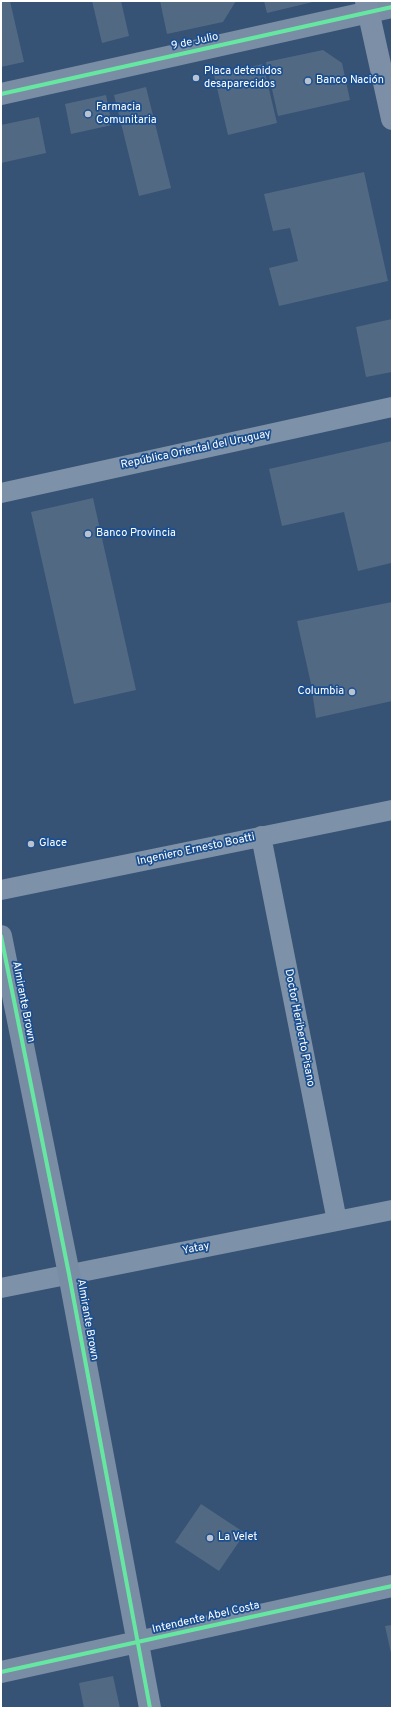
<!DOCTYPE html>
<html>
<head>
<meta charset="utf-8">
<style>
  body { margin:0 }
  #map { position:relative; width:393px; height:1709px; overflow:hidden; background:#365274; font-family:Overpass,sans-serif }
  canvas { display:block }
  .frame { position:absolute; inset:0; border:2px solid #fff; pointer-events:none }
</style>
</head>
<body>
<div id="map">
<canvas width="393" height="1709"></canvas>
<div class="frame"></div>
</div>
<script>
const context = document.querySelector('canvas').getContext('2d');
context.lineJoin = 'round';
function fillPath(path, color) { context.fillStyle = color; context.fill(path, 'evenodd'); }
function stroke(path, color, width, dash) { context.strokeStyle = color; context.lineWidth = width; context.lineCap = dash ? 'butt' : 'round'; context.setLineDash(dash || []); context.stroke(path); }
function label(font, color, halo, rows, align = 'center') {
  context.font = font + ' Overpass,sans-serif'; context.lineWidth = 3.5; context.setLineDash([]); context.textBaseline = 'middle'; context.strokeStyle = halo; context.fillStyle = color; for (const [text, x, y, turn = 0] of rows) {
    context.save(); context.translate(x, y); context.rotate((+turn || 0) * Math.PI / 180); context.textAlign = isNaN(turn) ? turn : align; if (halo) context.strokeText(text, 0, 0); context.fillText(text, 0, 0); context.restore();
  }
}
fillPath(new Path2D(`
  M1,1H10L24,62L1,67Z
  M92,1H121L129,36L102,43Z
  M160,1H236L223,22L167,34Z
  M264,1H313V2L267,13Z
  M323,50L342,63L350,100L278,116L266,62Z
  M263,64L277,123L228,135L214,75Z
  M146,87L171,188L139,196L114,95Z
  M106,95L112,125L71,134L65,104Z
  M39,117L46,153L1,163V125Z
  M364,172L388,281L279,306L269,268L298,261L290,228L273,231L264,194Z
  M392,319V372L366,377L356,327Z
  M392,441V566L391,563L358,571L344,512L282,526L269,469Z
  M93,498L136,690L74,704L31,512Z
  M392,602V701L316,718L311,684L297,621Z
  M201,1504L245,1533L219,1571L175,1542Z
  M392,1625V1653H391L385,1626Z
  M113,1676L120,1708H84L79,1683Z`), '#526984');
stroke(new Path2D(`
  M1,493L392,407
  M261,836L337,1221
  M1,890L392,810
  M1,1288L392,1210`), '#7d92a8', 20);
stroke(new Path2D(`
  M1,94L392,7
  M1,936L69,1274L150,1708
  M1,1672L392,1586`), '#798da4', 22);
stroke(new Path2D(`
  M366,1L392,119`), '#7d8ea7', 22);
stroke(new Path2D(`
  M1,94L392,7
  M1,936L69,1274L150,1708
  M1,1672L392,1586`), '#66e7a1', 4);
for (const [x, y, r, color] of [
  [196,78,4,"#b9c2ce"],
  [308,81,4,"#b9c2ce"],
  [88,114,4,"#b9c2ce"],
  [88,534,4,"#b9c2ce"],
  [352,692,4,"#b9c2ce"],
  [31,844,4,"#b9c2ce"],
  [210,1538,4,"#b9c2ce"]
]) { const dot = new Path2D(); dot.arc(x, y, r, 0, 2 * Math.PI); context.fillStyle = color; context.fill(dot); stroke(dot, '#1b4f8f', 1.5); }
label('11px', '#fff', '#1b4f8f', [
  ["9 de Julio",195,42,-12],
  ["República Oriental del Uruguay",196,450,-12],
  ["Ingeniero Ernesto Boatti",196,850,-12],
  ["Almirante Brown",23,1002,79],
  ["Doctor Heriberto Pisano",299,1028,79],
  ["Yatay",196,1249,-11],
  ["Almirante Brown",87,1320,80],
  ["Intendente Abel Costa",206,1618,-13]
]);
label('11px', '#fff', '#1b4f8f', [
  ["Placa detenidos",204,72],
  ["desaparecidos",204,85],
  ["Banco Nación",316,81],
  ["Farmacia",96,108],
  ["Comunitaria",96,121],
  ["Banco Provincia",96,534],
  ["Columbia",344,692,"right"],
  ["Glace",39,844],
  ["La Velet",218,1538]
], 'left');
</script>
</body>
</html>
